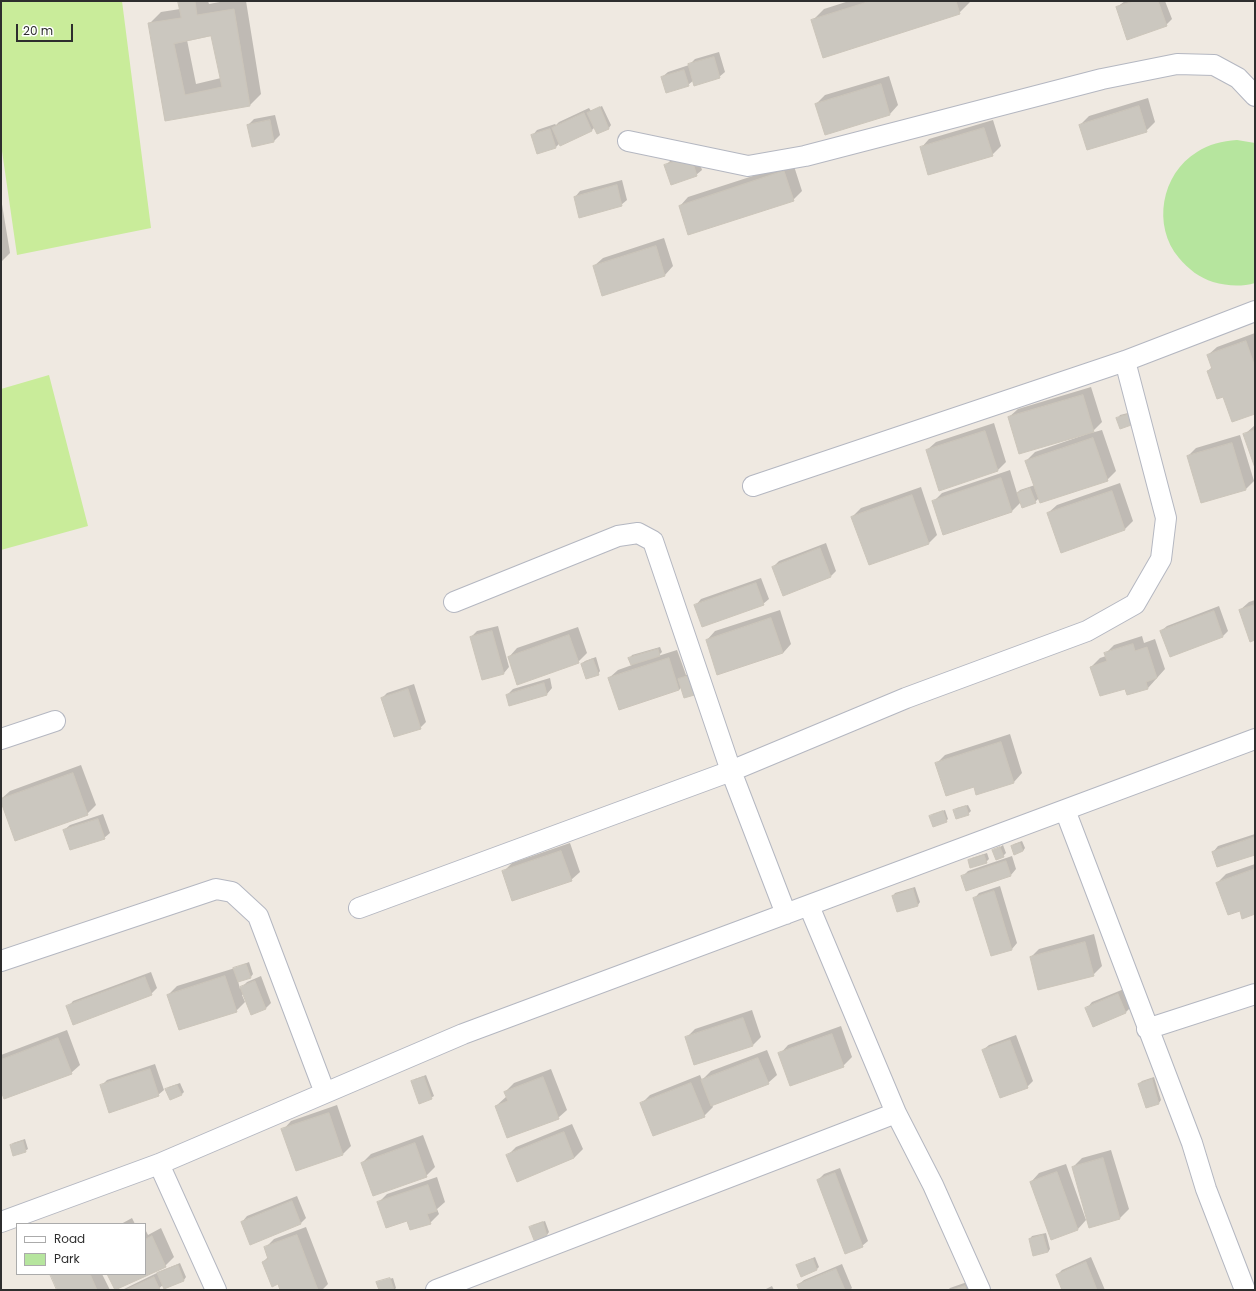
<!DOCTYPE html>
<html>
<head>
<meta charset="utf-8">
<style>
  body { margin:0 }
  #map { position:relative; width:1256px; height:1291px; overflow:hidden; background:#efe9e1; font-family:Poppins,sans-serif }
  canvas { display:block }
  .frame { position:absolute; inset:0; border:2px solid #2e2e2e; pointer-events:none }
  .legend { position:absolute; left:16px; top:1223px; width:130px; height:52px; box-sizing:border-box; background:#fff; border:1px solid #ababab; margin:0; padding:5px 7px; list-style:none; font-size:12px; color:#2e2e2e }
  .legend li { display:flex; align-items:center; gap:8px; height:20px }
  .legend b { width:20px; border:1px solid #ababab }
  .scale { position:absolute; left:16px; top:24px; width:57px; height:18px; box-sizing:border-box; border:2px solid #2e2e2e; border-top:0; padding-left:5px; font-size:12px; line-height:14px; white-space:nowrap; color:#2e2e2e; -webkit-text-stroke:3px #fff; paint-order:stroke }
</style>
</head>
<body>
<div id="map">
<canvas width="1256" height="1291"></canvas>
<div class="frame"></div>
<ul class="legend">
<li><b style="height:5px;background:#fff"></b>Road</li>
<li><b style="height:11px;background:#b6e59e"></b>Park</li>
</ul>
<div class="scale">20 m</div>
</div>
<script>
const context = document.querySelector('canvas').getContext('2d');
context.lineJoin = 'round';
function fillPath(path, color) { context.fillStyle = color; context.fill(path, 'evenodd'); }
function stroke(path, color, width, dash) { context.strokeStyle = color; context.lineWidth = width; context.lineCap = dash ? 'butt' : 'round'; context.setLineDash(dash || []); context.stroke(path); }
fillPath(new Path2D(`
  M1237,140L1255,143V283C1241,287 1227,286 1213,282C1200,278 1188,269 1179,258C1152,226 1161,174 1197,152C1209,144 1222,141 1237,140Z`), '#b6e59e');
fillPath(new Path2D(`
  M1,1H122L151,228L17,255L1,144Z
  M49,375L88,526L1,550V389Z`), '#c9ec9a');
fillPath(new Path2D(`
  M179,1H208L209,4L225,1H246L261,94L250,105L165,120L149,24L161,12L180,9ZM212,35L221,78L196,84L187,40Z
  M849,1H971L959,13L812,21L824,9Z
  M1125,1H1165L1172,19L1166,25L1117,7Z
  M719,52L725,72L719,77L694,80L688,85L662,77L668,72L689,65L695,59Z
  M889,76L898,105L890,114L825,134L816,104L825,95Z
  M1148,98L1155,122L1146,131L1080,125L1089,116Z
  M602,106L611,125L609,128L597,133L595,127L591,131L560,143L556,147L538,153L532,136L537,130L555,124L556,125L559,122L589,108L591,111Z
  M275,115L280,135L274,141L253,146L248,125L254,119Z
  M993,120L1001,146L992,155L921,148L929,139Z
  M696,151L702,170L696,175L666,165L671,160Z
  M793,163L802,191L793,200L680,206L688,197Z
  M622,180L627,200L621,205L575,197L580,191Z
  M1,198L10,253L1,262Z
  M664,238L673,266L665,275L603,295L594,266L603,258Z
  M1255,333V413L1224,396L1208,371L1212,367L1208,355L1217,347Z
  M1091,387L1102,422L1091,433L1102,430L1116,471L1107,480L1039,498L1035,502H1021L1012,511L944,534L933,502L942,493L1010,470L1017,493L1020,490L1035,485L1026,461L1035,452L1087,434V433L1009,417L1018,409Z
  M1136,411L1139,420L1118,418L1120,415Z
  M994,423L1006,462L998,470L927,450L936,442Z
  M1255,425V465L1244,435Z
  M1240,435L1254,481L1246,489L1188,456L1196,448Z
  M1120,483L1133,521L1125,529L1048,513L1057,505Z
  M921,487L937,535L929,543L852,517L861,508Z
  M826,543L836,571L831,576L773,567L779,561Z
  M761,578L769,599L763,604L696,605L701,599Z
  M1255,600V639L1240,610L1249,602Z
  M1219,606L1228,631L1223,636L1161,631L1167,626Z
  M780,610L791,644L783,653L707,640L715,631Z
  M498,626L509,667L504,673L483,679L471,637L477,631Z
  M578,627L587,653L578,662L509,657L517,648Z
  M1142,636L1144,643L1155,639L1165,669L1148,688L1128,694L1125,687L1091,667L1100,658L1106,656L1105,654L1114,645Z
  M660,647L662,652L658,656L677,650L686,675L694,673L679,690L609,678L618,670L632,665L630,658L632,655Z
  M596,657L600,671L598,674L582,664L585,661Z
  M550,678L552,688L547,694L510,705L507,695L513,689Z
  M414,684L426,722L420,728L382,698L387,693Z
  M1010,734L1022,773L1014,782L975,786L937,763L945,755Z
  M81,765L96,805L87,814L1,799L10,791Z
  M968,805L971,811L968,814L954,811L957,808Z
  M945,810L948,819L946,821L931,817L933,814Z
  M103,814L110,833L104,838L64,830L70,825Z
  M1255,834V854L1213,852L1218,846Z
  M1022,841L1025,848L1023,851L1012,846L1014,844Z
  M570,843L580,872L571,880L503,872L512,863Z
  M1003,845L1006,853L1003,856L994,851Z
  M987,853L989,859L986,862L969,860L972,858Z
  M1012,856L1016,869L1011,875L967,890L962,877L968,871Z
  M1255,864V913L1241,910L1217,883L1226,874Z
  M1000,886L1017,943L1012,949L992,955L974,899L979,893Z
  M915,887L920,902L918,905L893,896L895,893Z
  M1094,934L1102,966L1093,975L1031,957L1039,949Z
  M249,962L253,974L251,977L238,981L240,989L247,982L261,976L271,1003L266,1008L252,1014L244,994L242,995L245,1002L236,1011L168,995L177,986L235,968Z
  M151,972L157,988L151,994L68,1007L73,1001Z
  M1124,989L1131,1007L1125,1013L1087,1008L1092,1002Z
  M752,1010L761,1037L752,1046L686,1038L695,1029Z
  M841,1026L852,1057L843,1066L780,1054L788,1045Z
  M67,1030L80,1065L71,1073L1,1089V1055Z
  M1016,1035L1033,1081L1027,1087L983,1050L989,1045Z
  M767,1050L777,1075L768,1083L712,1105L713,1107L704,1116L642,1103L650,1095L700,1075L702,1080L711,1071Z
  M155,1064L164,1090L158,1095L101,1086L107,1080Z
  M551,1069L567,1110L558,1118L496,1106L507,1096L505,1092L514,1083Z
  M426,1075L434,1096L431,1098L412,1082L415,1079Z
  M1154,1077L1161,1100L1159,1103L1146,1107L1139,1084L1142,1081Z
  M180,1083L184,1092L181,1095L167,1089L169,1087Z
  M337,1105L351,1146L343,1154L283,1130L291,1121Z
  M572,1124L583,1149L574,1158L517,1181L507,1156L516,1147Z
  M423,1135L435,1167L426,1176L362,1163L371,1154Z
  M25,1139L28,1149L25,1151L11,1146L13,1143Z
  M1111,1150L1129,1209L1120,1218L1090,1227L1073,1167L1082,1158Z
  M1066,1164L1086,1220L1078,1229L1051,1238L1031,1182L1039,1173Z
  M840,1168L868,1241L862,1246L818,1180L824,1174Z
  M437,1177L445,1202L437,1209L439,1214L430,1223L408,1220L378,1203L387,1194Z
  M297,1196L306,1218L300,1224L242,1222L247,1216Z
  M132,1218L135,1224H121Z
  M545,1221L549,1232L547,1235L534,1239L530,1228L533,1225Z
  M306,1227L328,1284L322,1290H281L278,1283L263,1262L268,1257L265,1248L274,1239Z
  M161,1228L174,1257L165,1266L116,1289L108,1274H145V1229L148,1235Z
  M1046,1233L1050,1249L1048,1252L1030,1239L1032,1236Z
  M815,1257L819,1267L817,1269L802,1275L798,1266L800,1263Z
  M1091,1257L1105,1290H1063L1057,1275L1062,1270Z
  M180,1263L186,1277L184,1280L164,1288L163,1285L157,1290H122L161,1271Z
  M842,1264L852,1288L850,1290H800L798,1285L804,1280Z
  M51,1274H102L110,1290H58Z
  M393,1278L396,1288L394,1290H380L377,1283L379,1281V1282Z
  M970,1281L974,1290H948L950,1288Z
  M772,1286L774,1290H764Z`), '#0003');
const building = new Path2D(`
  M178,1H195L197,15L234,9L250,106L165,121L148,23L181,18ZM211,36L222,87L185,95L174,44Z
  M871,1H956L960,14L823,58L811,20Z
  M1134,1H1158L1167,26L1127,40L1116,7Z
  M714,57L720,78L694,86L688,64Z
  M684,70L689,86L666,93L661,77Z
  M881,84L890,115L825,135L815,104Z
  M1139,106L1147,132L1087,150L1079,125Z
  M600,107L609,129L597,134L587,113Z
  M584,113L592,131L560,146L552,128Z
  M270,120L274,142L252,147L247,125Z
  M984,128L993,156L928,175L920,147Z
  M550,129L556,148L537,154L531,135Z
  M691,156L697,176L671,185L664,165Z
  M784,171L794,201L688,235L679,206Z
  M617,185L622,206L579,218L574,197Z
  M656,246L665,276L602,296L593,266Z
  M1246,341L1255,367V414L1232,422L1223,397L1217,399L1207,371L1212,369L1207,355Z
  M1083,395L1094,432L1019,454L1008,417Z
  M1133,413L1137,423L1120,429L1116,418Z
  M1255,430V468L1243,434Z
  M985,431L998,471L939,491L926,450Z
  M1093,438L1108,481L1040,503L1025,461Z
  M1232,443L1246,490L1201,503L1187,456Z
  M1001,478L1012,512L943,535L932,501Z
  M1030,488L1036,503L1022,508L1017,493Z
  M1112,491L1125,530L1061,553L1047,513Z
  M912,495L929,544L869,565L851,517Z
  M820,548L831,577L783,596L772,567Z
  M756,583L764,605L702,627L694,605Z
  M1255,605V640L1250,642L1239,610Z
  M1214,611L1223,637L1170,657L1160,631Z
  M771,618L783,653L717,675L706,640Z
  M492,631L504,674L482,680L470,637Z
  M569,635L579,663L517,685L508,657Z
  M1133,644L1135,651L1147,647L1157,678L1146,682L1148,689L1127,695L1125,689L1100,696L1090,667L1107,661L1104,653Z
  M658,649L660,656L631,665L628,658Z
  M669,658L679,690L619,710L608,678Z
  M593,659L599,675L586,679L581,664Z
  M692,675L698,694L684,698L678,679Z
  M544,683L547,695L509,706L506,695Z
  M408,689L421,729L394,737L381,698Z
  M1001,742L1014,783L976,795L974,787L946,796L935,763Z
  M73,773L88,815L15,841L1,802V799Z
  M966,806L969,815L956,819L953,810Z
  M943,811L947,822L933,827L929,816Z
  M98,819L105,839L70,850L63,830Z
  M1255,837V855L1217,867L1212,852Z
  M1020,843L1023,851L1014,855L1011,846Z
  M1000,847L1004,857L996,860L992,850Z
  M561,851L572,881L512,901L502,871Z
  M984,855L987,863L970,868L968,860Z
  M1006,861L1011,876L966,891L961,876Z
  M1255,869V914L1242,919L1240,911L1228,915L1216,883Z
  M913,889L918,906L897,912L892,896Z
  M994,891L1012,950L991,956L973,898Z
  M1085,942L1094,976L1038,990L1030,957Z
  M246,964L251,978L238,982L233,968Z
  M225,976L237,1012L179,1030L167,995Z
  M145,977L152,995L73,1025L66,1006Z
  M255,981L266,1009L251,1015L240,987Z
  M1118,994L1126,1013L1093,1027L1085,1008Z
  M743,1018L753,1046L694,1065L685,1037Z
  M832,1034L844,1067L790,1086L778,1053Z
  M58,1038L72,1074L4,1099L1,1091V1060Z
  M1010,1040L1028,1088L1000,1098L982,1050Z
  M758,1058L769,1084L711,1106L701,1080Z
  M150,1069L159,1096L109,1113L100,1085Z
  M424,1077L432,1099L419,1104L411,1081Z
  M543,1077L559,1119L507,1138L495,1106L508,1101L504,1092Z
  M1152,1079L1159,1104L1146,1108L1138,1084Z
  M691,1083L705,1117L653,1136L640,1103Z
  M177,1085L182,1095L170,1100L165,1089Z
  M329,1113L343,1155L296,1171L281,1129Z
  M564,1132L574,1158L517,1182L506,1155Z
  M23,1141L26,1152L13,1156L10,1145Z
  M415,1143L427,1177L373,1196L361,1163Z
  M1103,1158L1120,1219L1089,1228L1072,1167Z
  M1057,1172L1078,1230L1051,1240L1030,1182Z
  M835,1173L863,1247L845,1254L817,1180Z
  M428,1185L437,1211L427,1214L431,1224L410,1230L407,1221L386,1228L377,1202Z
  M292,1201L301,1224L250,1245L241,1222Z
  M543,1222L547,1236L534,1240L529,1227Z
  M297,1235L318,1290H280L278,1284L272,1287L262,1262L268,1259L264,1247Z
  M1043,1235L1048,1252L1033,1256L1029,1239Z
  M152,1236L166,1267L115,1290L107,1274H145V1240Z
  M813,1259L817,1270L801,1277L796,1265Z
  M1086,1262L1097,1290H1062L1056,1275Z
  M178,1265L184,1281L164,1289L157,1273Z
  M836,1269L845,1290H799L797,1285Z
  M50,1274H90L97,1290H57Z
  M154,1277L160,1290H126Z
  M390,1278L394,1290H379L376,1282Z
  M965,1286L966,1290H952Z`);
fillPath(building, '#cbc7bf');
stroke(building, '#cbc5ba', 1);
const street = new Path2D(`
  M628,141L748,166L805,156L1102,79L1177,64L1214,65L1238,78L1255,96
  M753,486L1125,361L1255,311
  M454,602L618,536L638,533L653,541L731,771L786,914
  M1,739L55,721
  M1065,810L1192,1143L1206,1189L1245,1290
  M809,906L896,1113L933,1185L980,1290
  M359,908L731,771L906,698L1087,631L1135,604L1161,559L1166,518L1125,361
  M1,961L216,889L232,892L258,916L325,1093
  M1147,1029L1255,994
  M159,1164L216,1290
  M1,1222L159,1164L463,1034L1255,739
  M436,1290L896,1113`);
stroke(street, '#b4b7c1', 22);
stroke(street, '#fff', 20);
</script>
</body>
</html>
